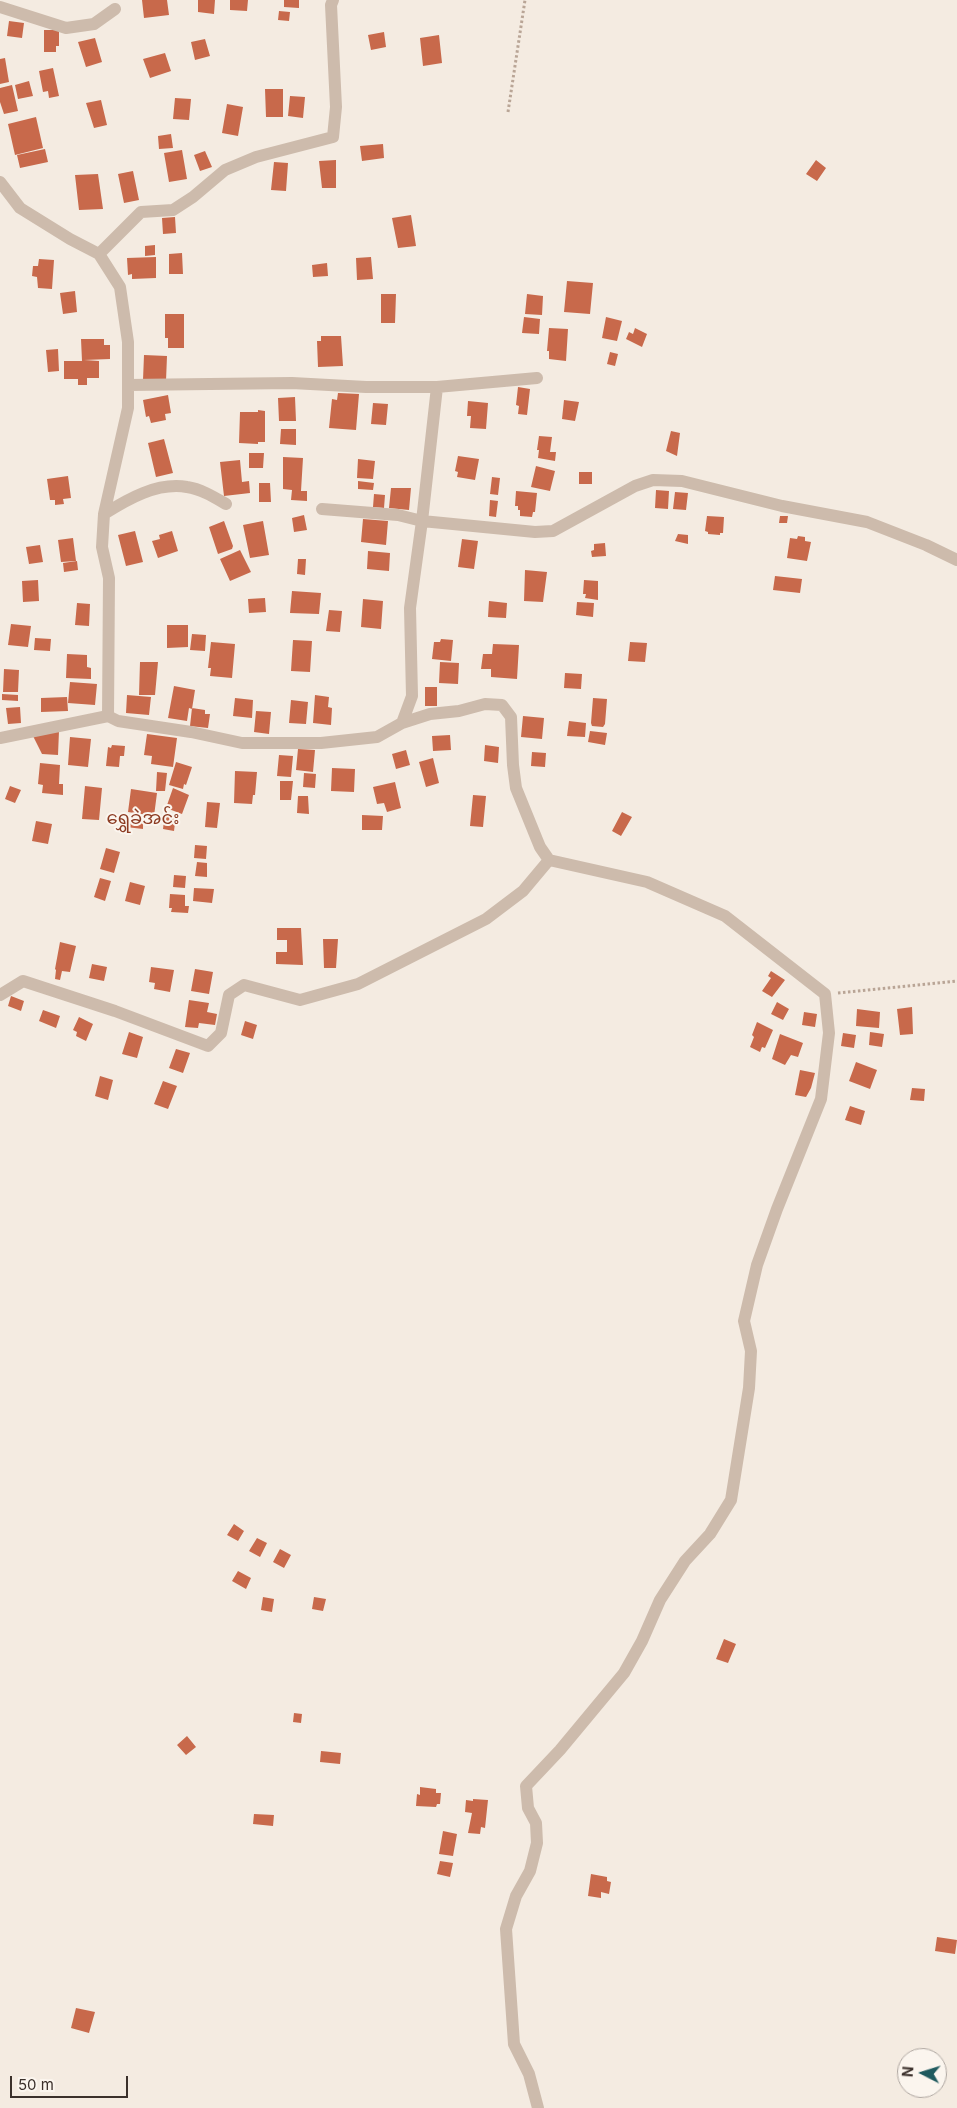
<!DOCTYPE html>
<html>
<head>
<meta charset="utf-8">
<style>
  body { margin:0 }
  #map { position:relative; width:957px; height:2108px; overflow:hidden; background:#f4ebe1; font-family:Inter,sans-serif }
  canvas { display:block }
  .north { position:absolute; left:897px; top:2048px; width:50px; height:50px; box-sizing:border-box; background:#fbf5ee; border:1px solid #aea6a0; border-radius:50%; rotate:275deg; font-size:14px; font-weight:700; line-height:20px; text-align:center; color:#3b302b }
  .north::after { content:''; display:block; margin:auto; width:18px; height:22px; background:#1f5a5e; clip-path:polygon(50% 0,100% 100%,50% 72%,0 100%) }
  .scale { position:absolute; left:10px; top:2076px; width:118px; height:22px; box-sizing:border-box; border:2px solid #3b302b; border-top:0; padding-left:6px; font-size:15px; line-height:18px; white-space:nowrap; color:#3b302b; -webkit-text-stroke:4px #fbf5ee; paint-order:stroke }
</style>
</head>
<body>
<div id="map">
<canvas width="957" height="2108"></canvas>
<div class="north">N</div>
<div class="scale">50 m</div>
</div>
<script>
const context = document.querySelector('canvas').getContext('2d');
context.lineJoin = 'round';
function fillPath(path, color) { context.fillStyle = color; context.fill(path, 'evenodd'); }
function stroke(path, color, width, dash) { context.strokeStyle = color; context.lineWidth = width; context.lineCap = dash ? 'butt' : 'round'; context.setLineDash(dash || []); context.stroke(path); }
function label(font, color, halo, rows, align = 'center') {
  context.font = font + ' Inter,"Noto Sans Myanmar",sans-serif'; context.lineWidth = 4; context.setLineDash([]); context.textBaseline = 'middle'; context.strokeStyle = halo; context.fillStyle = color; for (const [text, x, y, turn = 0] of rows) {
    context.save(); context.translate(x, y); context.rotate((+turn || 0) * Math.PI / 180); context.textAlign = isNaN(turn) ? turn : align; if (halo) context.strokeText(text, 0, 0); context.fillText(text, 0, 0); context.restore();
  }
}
fillPath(new Path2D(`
  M142,0H167L169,15L144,18Z
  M198,0H215L214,14L198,12Z
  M230,0H248L247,11L230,10Z
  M284,0H299V8L284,7Z
  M279,11L290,12L289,21L278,20Z
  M9,21L24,23L22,38L7,36Z
  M44,30H59V46H56V52H44Z
  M384,32L386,47L371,50L368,35Z
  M439,35L442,63L423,66L420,38Z
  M95,38L102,62L86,67L78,42Z
  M205,39L210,56L195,60L191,42Z
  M165,53L171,71L150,78L143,59Z
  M5,58L9,82L0,84V59Z
  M53,68L59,96L49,98L48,91L43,92L39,71Z
  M29,81L33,96L18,99L15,85Z
  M12,85L18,111L4,114L0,102V88Z
  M265,89H283V117H266Z
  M290,96L305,97L303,118L288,116Z
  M175,98L191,99L189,120L173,119Z
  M101,100L107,125L94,128L86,103Z
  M227,104L243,107L238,136L222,133Z
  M36,117L43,148L15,155L8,124Z
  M171,134L173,148L159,149L158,136Z
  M383,144L384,158L362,161L360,146Z
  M45,149L48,162L20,168L17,155Z
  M182,150L187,179L169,182L164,153Z
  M205,151L212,167L200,171L194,155Z
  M336,160V188H322L319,161Z
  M816,160L826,168L817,181L806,174Z
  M274,162L288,163L286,191L271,190Z
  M133,171L139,200L124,203L118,174Z
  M98,174L103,209L79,210L75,175Z
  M411,215L416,246L398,248L392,218Z
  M175,217L176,233L163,234L162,218Z
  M155,245V255L145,256V246Z
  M182,253L183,274H169V254Z
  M156,257V278L132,279V274L128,275L127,258Z
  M371,257L373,279L357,280L356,258Z
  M39,259L54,260L52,289L38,288L37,277L32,276L33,266H38Z
  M327,263L328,276L313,277L312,265Z
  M567,281L593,283L590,314L564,312Z
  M75,291L77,312L63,314L60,293Z
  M381,294H396L395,323H381Z
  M527,294L543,296L542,315L525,314Z
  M165,314H184V348H168V338H165Z
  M524,317L540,319L539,334L522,333Z
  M606,317L622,321L617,341L602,338Z
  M549,328L568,329L566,361L549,359V351H547Z
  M635,328L647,334L642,347L626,339L629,332L633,334Z
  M321,336H341L343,366L318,367L317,341H321Z
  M81,339H104V345H110V359L84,360L99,361V378H87V385H78V379H64V361H82Z
  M58,349L59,371L48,372L46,350Z
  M610,352L618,354L615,366L607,364Z
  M144,355L167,356L166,381L143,380Z
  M518,387L530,389L527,415L518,414L519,406L516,405Z
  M338,393L359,394L356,430L329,428L332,399L337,400Z
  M168,395L171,413L165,414L166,420L151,423L149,416L146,417L143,400Z
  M295,397L296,421H279L278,398Z
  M564,400L579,402L575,421L562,419Z
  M468,401L488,403L486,429L470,428L471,416H467Z
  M373,403L388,404L386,425L371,424Z
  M258,410L265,411V442H258V444L239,443L240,412H258Z
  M281,429H296V445L280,444Z
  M671,431L680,433L677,456L666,451Z
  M539,436L552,437L550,452H556L555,461L538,458L539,450H537Z
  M164,439L173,473L156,477L148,443Z
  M249,453H264L263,468H249Z
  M458,456L479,459L475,480L457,477L458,472L455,471Z
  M283,457L303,458L301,491H307V501L291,500L292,490L283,489Z
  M358,459L375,461L373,479L357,478Z
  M240,460L242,482L249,481L250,493L224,496L220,462Z
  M536,466L555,471L550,491L531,487Z
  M579,472H592V484H579Z
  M68,476L71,498L63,499L64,504L55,505V500H50L47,479Z
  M492,477L500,478L498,495L490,494Z
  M358,481L374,483L373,490L358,489Z
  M259,483H270L271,502H259Z
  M391,488H411L409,510L389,508Z
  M656,490L669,491L668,509L655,508Z
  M516,491L537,493L535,512H533L532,517L520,516V510H518V506H515Z
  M675,492L688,493L686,510L673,509Z
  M374,494L385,495L384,508L373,507Z
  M490,500L498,501L496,517L489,516Z
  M304,515L307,530L294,532L292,518Z
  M707,516L724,517L723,533H720V535L708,534V532L705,531Z
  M780,516H788L787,523H779Z
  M363,519L388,521L386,545L361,542Z
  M224,521L233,546L232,549L218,554L209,527Z
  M263,521L269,555L250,558L243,525Z
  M135,531L143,562L126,566L118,535Z
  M172,531L178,551L158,558L152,541L160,539L159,535Z
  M678,534L688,535V544L675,541Z
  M798,536L805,537V541L811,542L807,561L787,558L790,538L797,539Z
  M73,538L76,561L61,562L58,540Z
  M462,539L478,541L474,569L458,567Z
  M605,543L606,556L592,557L591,551L594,550V544Z
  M40,545L43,562L29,564L26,547Z
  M240,550L251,572L230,581L220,559Z
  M368,551L390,553L389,571L367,569Z
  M298,559H306L305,575L297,574Z
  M77,561L78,570L64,572L63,563Z
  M525,570L547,572L543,602L524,601Z
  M775,576L802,579L800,593L773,590Z
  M38,580L39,601L23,602L22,581Z
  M584,580L598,581V600L585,598L586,594H583Z
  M292,591L321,593L319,614L290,613Z
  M265,598L266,612L249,613L248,599Z
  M363,599L383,601L381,629L361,627Z
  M489,601L507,603L506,618L488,617Z
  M577,602L594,603L593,617L576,615Z
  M77,603L90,604L89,626L75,625Z
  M329,610L342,611L340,632L326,631Z
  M11,624L31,626L28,647L8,645Z
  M167,625H188V647L167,648Z
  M192,634L206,635L205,651L190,650Z
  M35,638L51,639L50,651L34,650Z
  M441,639L453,640L451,661L432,659L434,642H440Z
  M293,640L312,641L310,672L291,671Z
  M211,642L235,644L232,678L210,676L211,668H208Z
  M630,642L647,643L645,662L628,661Z
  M493,644L519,645L517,679L491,677V669H481L483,654H492Z
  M67,654L87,655V667L91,668V679L66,678Z
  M140,662H158L155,695H139Z
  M440,662L459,663L458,684L439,683Z
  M4,669L19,670L18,692H3Z
  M565,673L582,674L581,689L564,688Z
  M70,682L97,684L95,705L68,703Z
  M174,686L195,690L192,709L189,708L187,721L168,718Z
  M425,687H437V706H425Z
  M2,694L18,695V701L2,700Z
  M127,695L151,697L149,715L126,713Z
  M315,695L329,697L328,707L332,708L331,725L313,723Z
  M67,697L68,711L41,712V698Z
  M235,698L253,700L252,718L233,716Z
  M593,698L607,699L605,724L603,727L592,726L591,723Z
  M291,700L308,702L306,724L289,723Z
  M20,707L21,723L8,724L6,708Z
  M192,708L205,710V714H210L208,728L190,726Z
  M256,711L271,712L269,734L254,732Z
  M523,716L544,718L542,739L521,737Z
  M569,721L586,723L585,737L567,736Z
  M59,731L58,755L42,754L33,736Z
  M590,731L607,733L605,745L588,742Z
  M147,734L177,738L173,767L151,764L152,756L144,755Z
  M450,735L451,750L433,751L432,736Z
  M70,737L91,739L88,767L68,765Z
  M112,745L125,746L124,756H120L119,767L106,766L108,747L111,748Z
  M485,745L499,747L498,763L484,761Z
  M298,749L315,750L313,772L296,770Z
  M406,750L410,765L396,769L392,754Z
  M532,752L546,753L545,767L531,766Z
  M279,755L293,756L291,777L277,776Z
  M433,758L439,783L426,787L419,762Z
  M176,762L192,767L186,785L184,784L183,789L169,785Z
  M40,763L60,765L59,784H63V795L42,793L43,785L38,784Z
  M332,768L355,769L354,792L331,791Z
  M235,771L257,772L255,795H253L252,804L234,803Z
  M157,772L167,773L165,791H156Z
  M304,773L316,774L315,788L303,787Z
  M280,781H293L291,800H280Z
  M395,782L401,808L387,812L384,803L377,804L373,787Z
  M10,786L21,790L15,803L5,799Z
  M85,786L102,788L99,820L82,819Z
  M173,788L189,795L182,814L166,808Z
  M131,789L157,793L154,816L128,812Z
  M473,795L486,796L483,827L470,826Z
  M298,796H308L309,814L297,813Z
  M207,802L220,803L217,828L205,827Z
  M622,812L632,817L621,836L612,831Z
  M165,813L176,815L174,831L163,829Z
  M362,815L383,816L382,830H362Z
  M127,817L143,819V829L126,827Z
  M36,821L52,824L48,844L32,841Z
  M195,845L207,846L206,859L194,858Z
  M106,848L120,852L114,873L100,869Z
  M197,862L207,863V877L195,876Z
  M174,875L186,876L185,888L173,887Z
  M100,878L111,881L105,901L94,897Z
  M130,882L145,886L140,905L125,901Z
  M194,888L214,889L212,903L193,901Z
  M170,894L185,895V906H189L188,913L171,912L172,908H169Z
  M277,928H301L303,965L276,964V952H287V940H277Z
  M323,939H338L336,968H324Z
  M60,942L76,946L70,972L62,971L60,980L55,979L56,970L55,969Z
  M92,964L107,967L104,981L89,978Z
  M151,967L174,970L170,992L154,989L155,983L149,982Z
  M195,969L213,972L209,994L191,991Z
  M771,971L785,980L772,997L762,991L771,978L768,976Z
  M11,996L24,1001L21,1011L8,1006Z
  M189,1000L209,1003L207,1012L217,1014L215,1025L199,1023L198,1028L185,1027Z
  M777,1002L789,1009L783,1020L771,1014Z
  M912,1007L913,1034L900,1035L897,1009Z
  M857,1009L880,1012L879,1028L856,1026Z
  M43,1010L60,1016L56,1028L39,1021Z
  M804,1012L817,1014L815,1027L802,1025Z
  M79,1017L93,1024L86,1041L76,1036L77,1032L73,1030Z
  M245,1021L257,1025L253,1039L241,1035Z
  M757,1022L773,1030L765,1048L762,1047L760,1052L750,1047L754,1037L752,1035Z
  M129,1032L143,1037L137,1058L122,1054Z
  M870,1032L884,1034L882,1047L869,1045Z
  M843,1033L856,1035L854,1048L841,1046Z
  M780,1034L803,1043L798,1057L791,1055L785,1065L772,1059Z
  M176,1049L190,1053L183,1073L169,1068Z
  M856,1062L877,1070L870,1089L849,1081Z
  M800,1070L815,1073L811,1088L806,1097L795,1095Z
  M100,1076L113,1080L108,1100L95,1096Z
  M163,1081L177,1086L168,1109L154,1104Z
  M912,1088L925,1089L924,1101L910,1100Z
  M850,1106L865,1111L861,1125L845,1120Z
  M234,1524L244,1531L238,1541L227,1535Z
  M257,1538L267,1543L260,1557L249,1551Z
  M280,1549L291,1555L284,1568L273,1562Z
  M238,1571L251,1578L246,1589L232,1581Z
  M263,1597L274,1599L272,1612L261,1610Z
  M314,1597L326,1599L323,1611L312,1609Z
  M724,1639L736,1644L728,1663L716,1659Z
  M294,1713L302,1714L301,1723L293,1722Z
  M187,1736L196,1747L186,1755L177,1745Z
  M321,1751L341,1753L340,1764L320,1762Z
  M420,1787L436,1789V1793H441L440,1804H437L436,1807L416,1806L417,1794L420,1795Z
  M473,1799L488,1800L485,1828L481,1827L480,1834L468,1833L472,1813L465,1812L466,1800L473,1801Z
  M254,1814L274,1815L273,1826L253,1824Z
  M443,1831L457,1834L453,1856L439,1854Z
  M440,1861L453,1863L450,1877L437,1874Z
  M591,1874L607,1877V1881L611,1882L609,1894L601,1892V1898L588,1896Z
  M937,1937L957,1940L955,1954L935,1951Z
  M76,2008L95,2012L89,2033L71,2028Z`), '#c8694b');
stroke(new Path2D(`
  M508,112L525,0
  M838,993L957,981`), '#b9a596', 3, [2.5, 2.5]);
stroke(new Path2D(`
  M0,7L66,28L94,24L115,9
  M0,182L20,208L70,239L99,254L120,287L128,342V408L104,514L102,547L109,578L108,716
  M99,254L141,212L173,210L193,197L225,170L256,157L333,137L336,107L331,5L333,0
  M128,385L292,383L366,387H437L537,378
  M322,509L398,515L422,521L437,387
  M104,514C128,499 157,482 187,487C201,489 214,497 226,504
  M402,723L430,714L459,711L485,704L502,705L511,717L513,765L516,788L540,847L549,860
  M0,738L108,716L118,721L191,732L242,743H321L377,737L402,723L412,696L410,608L422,521L535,532L553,531L635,486L653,480L682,481L782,506L867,522L926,545L957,560
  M0,995L23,981L115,1011L208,1046L221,1033L229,995L244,985L300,1000L358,984L486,919L523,891L549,860L647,882L725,916L825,994L829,1033L821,1099L777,1209L757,1265L744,1321L751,1351L749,1388L731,1500L710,1534L685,1561L660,1600L642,1641L624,1673L560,1750L526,1786L528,1808L536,1823L537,1843L530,1871L516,1896L506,1929L514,2044L529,2074L538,2108`), '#cdbbac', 12);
label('18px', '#8c3b22', '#fbf5ee', [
  ["ရွှေခဲအင်း",143,819]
]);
</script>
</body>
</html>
